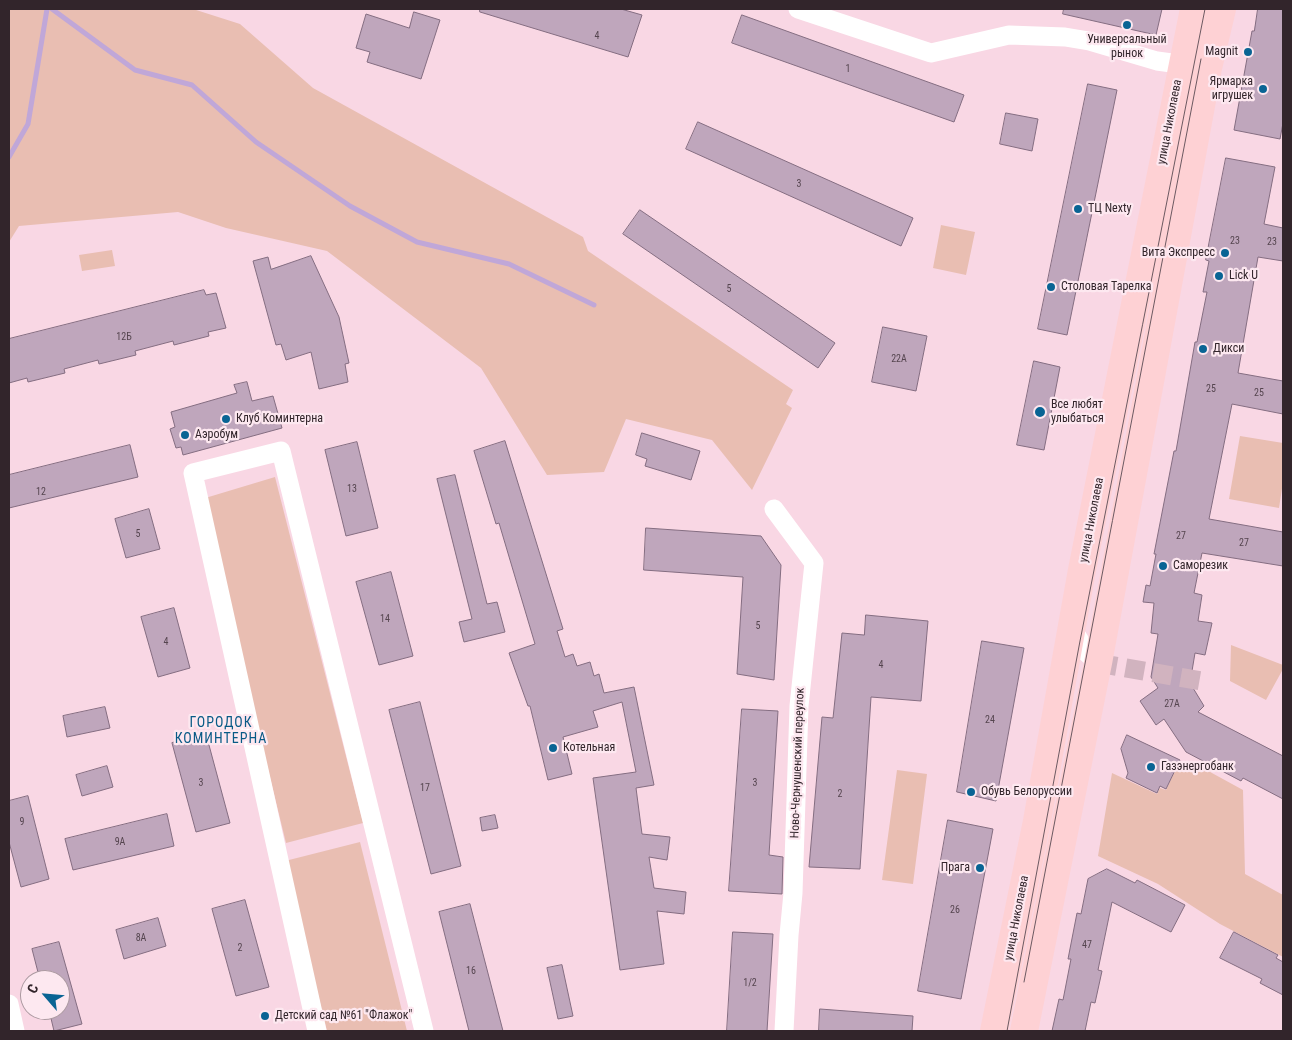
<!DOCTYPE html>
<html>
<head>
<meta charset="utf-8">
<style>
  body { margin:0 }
  #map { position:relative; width:1292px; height:1040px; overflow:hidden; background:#f9d7e4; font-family:"Roboto Condensed",sans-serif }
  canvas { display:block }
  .frame { position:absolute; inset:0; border:10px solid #32252b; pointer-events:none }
  .north { position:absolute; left:20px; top:970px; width:50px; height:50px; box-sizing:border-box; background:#fde8f0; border:1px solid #ac9aa1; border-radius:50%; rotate:297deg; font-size:14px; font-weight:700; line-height:20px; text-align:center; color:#32252b }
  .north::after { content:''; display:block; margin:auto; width:18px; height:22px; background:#096494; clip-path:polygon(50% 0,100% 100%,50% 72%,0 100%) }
</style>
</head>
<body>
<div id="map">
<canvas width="1292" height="1040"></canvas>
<div class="frame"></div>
<div class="north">С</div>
</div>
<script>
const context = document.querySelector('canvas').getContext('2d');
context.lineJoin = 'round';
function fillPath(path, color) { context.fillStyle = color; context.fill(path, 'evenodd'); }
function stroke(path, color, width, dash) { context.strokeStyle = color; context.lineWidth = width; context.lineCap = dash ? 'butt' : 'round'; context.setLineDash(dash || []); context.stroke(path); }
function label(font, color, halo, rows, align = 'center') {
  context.font = font + ' "Roboto Condensed",sans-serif'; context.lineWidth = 4.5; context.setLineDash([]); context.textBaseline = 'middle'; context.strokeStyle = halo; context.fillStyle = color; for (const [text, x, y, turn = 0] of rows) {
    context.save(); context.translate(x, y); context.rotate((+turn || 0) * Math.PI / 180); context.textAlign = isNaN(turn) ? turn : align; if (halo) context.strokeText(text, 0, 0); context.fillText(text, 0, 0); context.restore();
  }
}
fillPath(new Path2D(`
  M9,9H193L240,24L313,88L583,237L588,251L793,390L786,404L792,408L752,490L712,440L626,419L604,472L547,475L481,368L327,251L226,228L178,212L19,226L9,242Z
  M941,225L975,232L966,275L933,268Z
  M112,250L115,266L82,271L79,255Z
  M1240,436L1283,443V482L1279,508L1229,499Z
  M275,477L363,823L286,843L202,499Z
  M1231,645L1283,665V669L1266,700L1230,681Z
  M1190,761L1243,790L1245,874L1283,895V957L1220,924L1158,884L1098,856L1112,773L1157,794L1160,788L1166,790L1179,762Z
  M897,770L927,774L913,884L882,880Z
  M360,842L407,1031H327L285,861Z`), '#e9beb2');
stroke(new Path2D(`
  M52,9L135,70L192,85L256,142L350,206L417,242L509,264L594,305
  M9,157L28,124L47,9`), '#c0a7d8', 5);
const building = new Path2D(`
  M480,9H621L642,15L628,57L480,12Z
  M1064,9H1162L1156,35L1063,14Z
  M1258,9H1283V123L1280,139L1234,130L1252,31H1254Z
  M414,12L440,20L421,79L367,62L370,52L356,48L366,14L409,28Z
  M742,15L964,95L954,122L732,43Z
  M1088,84L1117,90L1067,335L1038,329Z
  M1006,113L1038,119L1032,151L1000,144Z
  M698,122L913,218L901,246L686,149Z
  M1226,158L1275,167L1264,224L1283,228V261L1258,257L1238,373L1283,381V414L1232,404L1209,519L1283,532V566L1202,553L1194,593L1202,595L1198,621L1212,623L1205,655L1195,653L1190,683L1204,706L1198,712L1283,756V799L1243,778L1241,781L1186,752L1164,719L1156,725L1140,701L1158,688L1151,677L1158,634L1151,633L1154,603L1143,602L1146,585L1150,586L1156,554H1154L1174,451H1176L1195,342H1197L1207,292H1203L1209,261L1206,260Z
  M640,210L835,343L818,368L623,234Z
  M311,256L339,317L349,363L345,364L348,382L319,389L311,352L286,360L281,344L276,345L253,261L268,257L271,269Z
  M204,290L206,295L216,293L226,328L208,332L209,336L174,345L173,341L135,351L136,355L99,364L98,360L64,369L65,373L28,382L27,378L9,383V339Z
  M883,327L927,336L916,391L872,382Z
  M1034,361L1060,367L1044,450L1017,445Z
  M247,382L252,401L273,396L282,428L183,455L181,447L176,448L170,429L175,427L171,412L237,393L234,385Z
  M642,433L700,451L691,480L645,466L647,459L636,455Z
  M505,441L563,629L557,631L565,657L573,654L577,666L590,662L594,676L599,674L604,693L634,687L654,785L636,788L642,834L670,837L667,860L649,857L654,888L686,892L684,914L657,911L664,964L620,970L593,778L636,772L622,702L593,711L598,727L563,737L572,774L548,780L530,706H528L509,653L535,644L499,523L496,524L474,451Z
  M357,442L378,528L346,536L325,450Z
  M130,445L138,477L9,508V475Z
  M455,475L487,604L497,602L505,632L464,642L459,622L472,619L437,479Z
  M149,509L160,549L126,558L115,519Z
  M646,528L761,536L781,565L774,680L737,674L743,577L644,570Z
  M391,572L413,656L379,665L356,582Z
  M174,608L190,668L158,677L141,617Z
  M866,615L928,621L921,701L871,697L860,869L809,867L822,717L833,718L842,633L864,635Z
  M982,641L1024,648L996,801L957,792Z
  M420,702L461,866L431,874L389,710Z
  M105,707L110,728L67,737L63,716Z
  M742,709L778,711L769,855L783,857L782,894L729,891Z
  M206,734L230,823L196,832L172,743Z
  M1127,735L1180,760L1166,789L1160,786L1157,793L1126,778L1128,773L1121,749Z
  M107,766L113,787L82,796L76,775Z
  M28,796L49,879L21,887L9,842V801Z
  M167,814L174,846L73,870L65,839Z
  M495,815L498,828L482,831L480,818Z
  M948,820L993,829L961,999L918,991Z
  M1107,869L1135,883L1137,880L1185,905L1171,932L1112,902L1098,970L1102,971L1095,1003L1091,1002L1085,1031H1052L1059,999L1063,1000L1071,959H1068L1077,913L1081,914L1088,879Z
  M245,900L269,987L236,996L212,909Z
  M470,904L503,1031H469L439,912Z
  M158,918L166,946L124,959L116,930Z
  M733,932L773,934L767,1031H727Z
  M1234,932L1278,955L1276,958L1283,962V995L1260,983L1262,979L1220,958Z
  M59,942L82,1024L54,1031L49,1010H60V980H40L32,949Z
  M562,965L573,1016L558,1019L547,968Z
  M820,1009L913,1016L912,1031H819Z`);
fillPath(building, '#bfa6bc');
stroke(building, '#846d81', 1);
stroke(new Path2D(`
  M1098,663L1201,681`), '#d1b3bf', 19, [19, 9]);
stroke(new Path2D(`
  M798,9L931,53L1009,35L1065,37L1089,41L1157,61L1194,66
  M774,509L814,563L799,706L793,893L789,935L784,1031
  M1072,628L1087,653L1098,663
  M9,1004L15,1031
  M317,1031L193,473L281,451L424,1031`), '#fff', 19);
stroke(new Path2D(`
  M994,1031L1037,821L1082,570L1194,9
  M1024,1031L1098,663L1208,68L1222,9`), '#fed1d4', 28);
stroke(new Path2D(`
  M1024,982L1201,59
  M1007,1031L1080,641L1205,9`), '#6c5961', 1);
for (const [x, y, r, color] of [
  [1127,25,5,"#096494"],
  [1248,52,5,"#096494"],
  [1263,89,5,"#096494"],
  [1078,209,5,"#096494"],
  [1225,253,5,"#096494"],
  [1219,276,5,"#096494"],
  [1051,287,5,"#096494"],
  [1203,349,5,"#096494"],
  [1040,412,6,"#096494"],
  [226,419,5,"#096494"],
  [185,435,5,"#096494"],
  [1163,566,5,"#096494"],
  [553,748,5,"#096494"],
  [1151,767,5,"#096494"],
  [971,792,5,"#096494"],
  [980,868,5,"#096494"],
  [265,1016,5,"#096494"]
]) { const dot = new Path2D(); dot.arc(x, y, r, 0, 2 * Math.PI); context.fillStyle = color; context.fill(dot); stroke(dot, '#fde8f0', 2); }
label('10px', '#55454f', null, [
  ["4",597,36],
  ["1",848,69],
  ["3",799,184],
  ["23",1235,241],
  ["23",1272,242],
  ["5",729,289],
  ["12Б",124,337],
  ["22А",899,359],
  ["25",1211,389],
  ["25",1259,393],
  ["13",352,489],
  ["12",41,492],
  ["5",138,534],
  ["27",1181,536],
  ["27",1244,543],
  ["14",385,619],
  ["5",758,626],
  ["4",166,642],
  ["4",881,665],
  ["27А",1172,704],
  ["24",990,720],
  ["3",201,783],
  ["3",755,783],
  ["17",425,788],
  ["2",840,794],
  ["9",22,822],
  ["9А",120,842],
  ["26",955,910],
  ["8А",141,938],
  ["47",1087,945],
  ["2",240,948],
  ["16",471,971],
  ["1/2",750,983]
]);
label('12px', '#32252b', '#fde8f0', [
  ["Универсальный",1127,40,"center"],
  ["рынок",1127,54,"center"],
  ["Magnit",1238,52,"right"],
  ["Ярмарка",1253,82,"right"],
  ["игрушек",1253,96,"right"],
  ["ТЦ Nexty",1088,209],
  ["Вита Экспресс",1215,253,"right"],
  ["Lick U",1229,276],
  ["Столовая Тарелка",1061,287],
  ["Дикси",1213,349],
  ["Все любят",1051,405],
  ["улыбаться",1051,419],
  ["Клуб Коминтерна",236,419],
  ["Аэробум",195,435],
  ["Саморезик",1173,566],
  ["Котельная",563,748],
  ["Газэнергобанк",1161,767],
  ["Обувь Белоруссии",981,792],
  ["Прага",970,868,"right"],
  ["Детский сад №61 \"Флажок\"",275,1016]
], 'left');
label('12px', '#32252b', '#fde8f0', [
  ["улица Николаева",1170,122,-79],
  ["улица Николаева",1092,520,-79],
  ["Ново-Чернушенский переулок",798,763,-88],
  ["улица Николаева",1017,918,-79]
]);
context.letterSpacing = '1px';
label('14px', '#085a86', '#fde8f0', [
  ["ГОРОДОК",221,723],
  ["КОМИНТЕРНА",221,739]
]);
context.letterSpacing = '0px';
</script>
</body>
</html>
